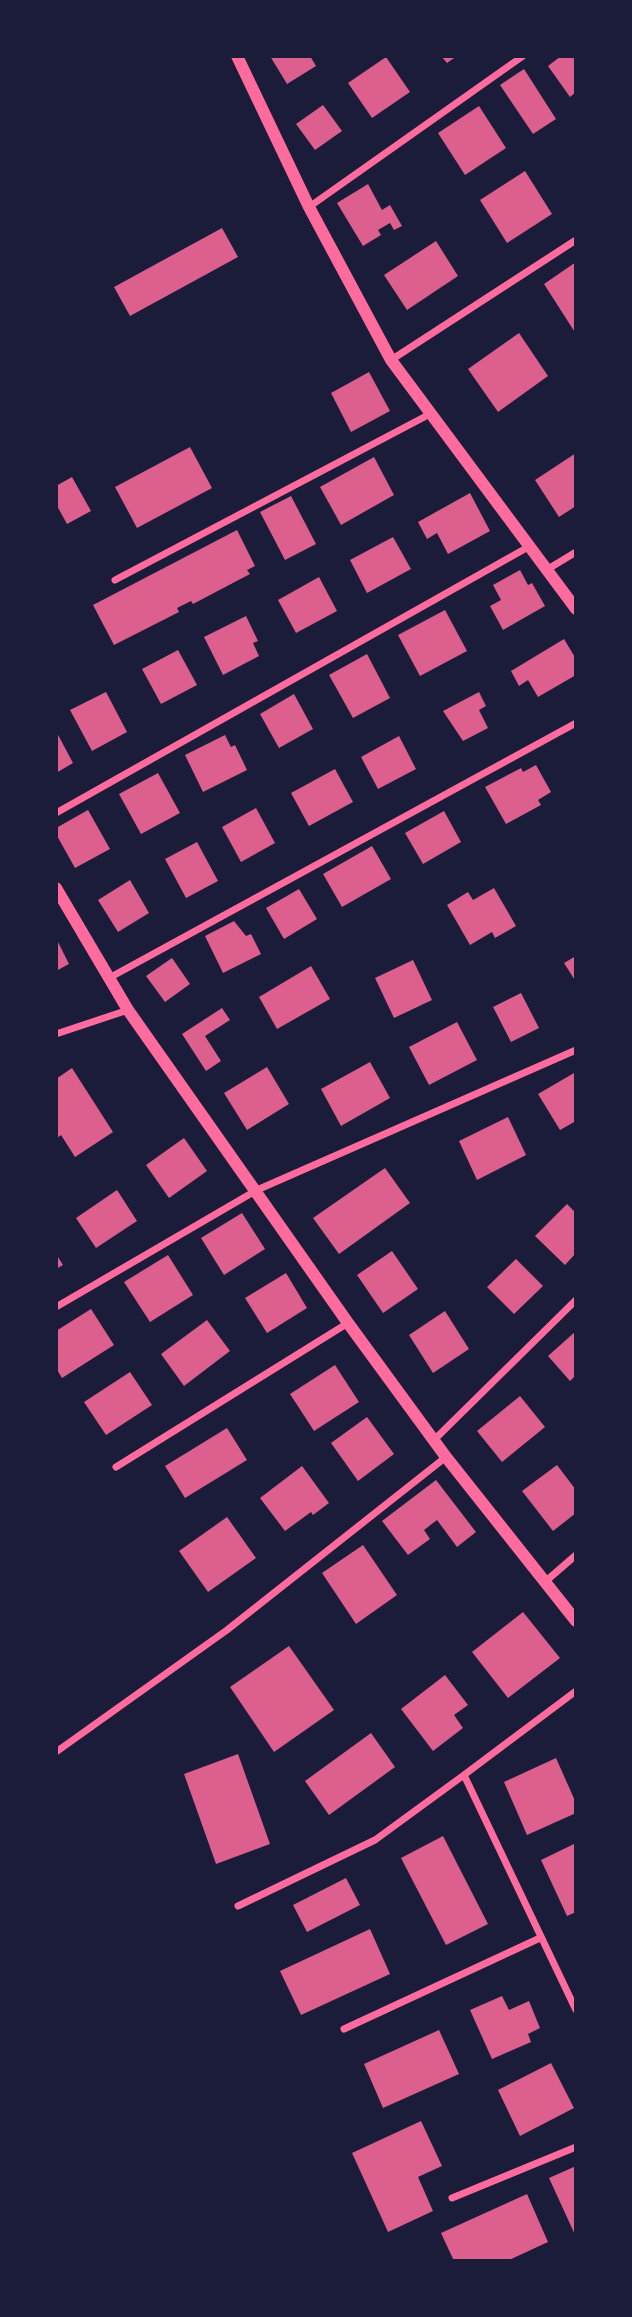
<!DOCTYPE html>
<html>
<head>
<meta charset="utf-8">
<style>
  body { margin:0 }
  #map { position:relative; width:632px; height:2317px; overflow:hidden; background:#1b1b3a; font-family:Poppins,sans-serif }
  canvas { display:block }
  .frame { position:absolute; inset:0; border:58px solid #1b1b3a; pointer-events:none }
</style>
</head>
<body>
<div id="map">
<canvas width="632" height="2317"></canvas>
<div class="frame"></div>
</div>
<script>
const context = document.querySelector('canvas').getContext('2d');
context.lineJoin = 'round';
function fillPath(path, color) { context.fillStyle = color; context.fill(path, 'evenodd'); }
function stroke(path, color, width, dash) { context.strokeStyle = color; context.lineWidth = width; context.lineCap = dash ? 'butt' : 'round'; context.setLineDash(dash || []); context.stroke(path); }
fillPath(new Path2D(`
  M270,56H310L316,66L287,84Z
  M441,56H457L447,63Z
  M561,56H576V92L570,97L548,66Z
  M386,57L410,92L372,118L348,83Z
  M524,69L556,119L533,134L500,85Z
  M323,105L342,131L315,150L296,124Z
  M479,106L506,148L465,175L438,133Z
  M525,171L552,214L507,243L480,200Z
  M368,184L382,210L390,205L402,226L394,230L390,223L378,230L381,235L363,246L337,203Z
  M222,228L238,257L130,316L114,287Z
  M436,241L458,276L407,310L384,275Z
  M576,262V334L544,284Z
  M519,333L548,376L498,412L468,369Z
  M369,372L390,411L351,432L331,393Z
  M190,447L212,488L137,528L115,487Z
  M576,453V506L559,517L535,480Z
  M374,457L394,495L341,525L320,487Z
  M72,477L91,511L67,524L56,504V486Z
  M470,493L490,531L448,554L437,533L427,539L418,522Z
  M291,496L316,544L285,560L260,512Z
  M237,530L255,566L247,570L250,574L193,604L191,601L177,608L179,612L114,645L93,605Z
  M393,537L411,569L367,593L350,560Z
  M520,570L528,585L532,583L545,606L503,630L490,606L501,600L493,585Z
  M319,577L337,611L296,633L278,600Z
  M445,610L467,651L420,676L398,635Z
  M246,616L258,641L253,643L259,656L223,675L204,637Z
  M564,639L576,659V675L538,697L528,680L519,686L511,671Z
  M178,650L197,685L161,704L142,669Z
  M367,654L390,698L353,718L329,675Z
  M106,692L127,732L92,751L70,710Z
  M479,692L486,706L479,710L488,728L463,741L443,711Z
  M294,694L313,729L279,748L260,714Z
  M56,731L73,763L56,773Z
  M225,735L231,747L235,745L247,770L203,792L185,755Z
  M399,736L416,769L378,789L361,757Z
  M536,765L551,792L538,800L541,805L506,824L485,787L521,768L523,772Z
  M335,769L353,802L309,826L291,793Z
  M158,773L180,813L141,834L119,794Z
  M256,808L275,843L241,862L222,827Z
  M88,810L110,849L75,868L56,834V828Z
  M444,811L461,842L423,864L405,833Z
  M197,842L218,881L186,898L165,859Z
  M372,846L391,879L342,907L323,874Z
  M130,880L149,913L118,932L98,900Z
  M494,888L516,926L495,938L492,932L470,945L447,905L468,892L473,900Z
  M299,889L317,919L284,939L266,908Z
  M234,921L246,936L251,934L261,954L223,973L205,936Z
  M56,938L69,964L56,971Z
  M576,956V982L564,963Z
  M172,958L190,984L165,1002L146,976Z
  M413,960L432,1000L394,1018L375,978Z
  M311,966L330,999L277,1029L259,997Z
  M521,993L539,1028L511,1042L493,1007Z
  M222,1008L230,1020L205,1036L221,1061L206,1071L182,1034Z
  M457,1022L477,1060L429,1085L409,1047Z
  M370,1062L390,1098L341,1126L321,1089Z
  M267,1067L289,1104L247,1130L224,1093Z
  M72,1068L113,1132L75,1157L61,1135L56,1139V1079Z
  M574,1073L576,1121L560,1130L538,1094Z
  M508,1117L526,1155L477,1180L459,1141Z
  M184,1138L207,1171L169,1198L146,1165Z
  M385,1168L410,1203L339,1254L313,1218Z
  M117,1190L137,1221L96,1248L76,1218Z
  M567,1204L576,1213V1253L565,1265L535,1236Z
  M242,1213L265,1249L224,1275L201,1238Z
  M392,1251L418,1289L383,1313L357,1275Z
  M56,1254L63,1265L56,1269Z
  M168,1255L193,1295L150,1322L124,1282Z
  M516,1259L543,1286L514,1314L487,1287Z
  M286,1273L307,1308L267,1333L245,1298Z
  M91,1309L114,1345L62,1378L56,1368V1331Z
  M445,1311L469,1349L433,1373L409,1335Z
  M207,1320L230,1351L184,1386L161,1354Z
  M576,1331V1375L570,1381L548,1356Z
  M335,1365L359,1402L314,1431L290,1394Z
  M130,1372L152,1405L106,1435L84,1402Z
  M520,1396L545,1427L502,1462L477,1431Z
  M367,1417L394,1454L358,1481L331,1443Z
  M227,1428L247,1460L185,1498L165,1466Z
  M557,1465L576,1490V1513L553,1531L522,1491Z
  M302,1466L329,1503L313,1515L311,1512L285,1531L260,1498Z
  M436,1480L476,1532L457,1547L437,1520L424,1530L430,1539L408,1555L382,1521Z
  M227,1517L256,1558L208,1592L179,1551Z
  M363,1545L397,1595L356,1624L322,1573Z
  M523,1612L560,1658L508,1698L472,1652Z
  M289,1646L334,1710L274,1752L230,1687Z
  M445,1675L468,1705L454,1715L463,1728L433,1751L401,1709Z
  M371,1733L395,1767L329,1815L305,1781Z
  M238,1754L270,1844L216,1864L184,1774Z
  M556,1758L576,1803V1813L527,1835L504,1782Z
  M443,1836L488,1924L446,1945L401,1858Z
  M576,1843V1912L567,1916L541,1860Z
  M346,1878L360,1905L307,1932L293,1905Z
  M370,1929L390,1974L301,2015L280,1971Z
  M502,1996L509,2010L529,2001L540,2028L528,2034L531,2042L492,2059L470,2010Z
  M439,2030L459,2074L383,2108L364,2064Z
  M551,2063L574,2108L520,2136L498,2090Z
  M421,2121L442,2166L418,2177L433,2211L388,2232L352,2153Z
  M576,2166V2237L549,2178Z
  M527,2194L548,2242L507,2261H454L441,2233Z`), '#dd5f8e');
stroke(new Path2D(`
  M309,207L523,56
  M391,360L576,240
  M548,569L576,552
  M115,580L430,414
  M56,813L530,546
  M109,978L576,723
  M56,1034L128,1010
  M56,1307L257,1190L576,1050
  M434,1440L576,1300
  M116,1467L348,1323
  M546,1581L576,1555
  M576,1691L464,1775L576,2010
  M56,1752L227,1630L446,1457
  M238,1906L375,1840L464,1775
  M344,2029L540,1938
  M452,2198L576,2147`), '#ff6b9d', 7);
stroke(new Path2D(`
  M237,56L309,207L391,360L576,609
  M56,888L128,1010L348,1323L446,1457L576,1621`), '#ff6b9d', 12);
</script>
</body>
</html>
